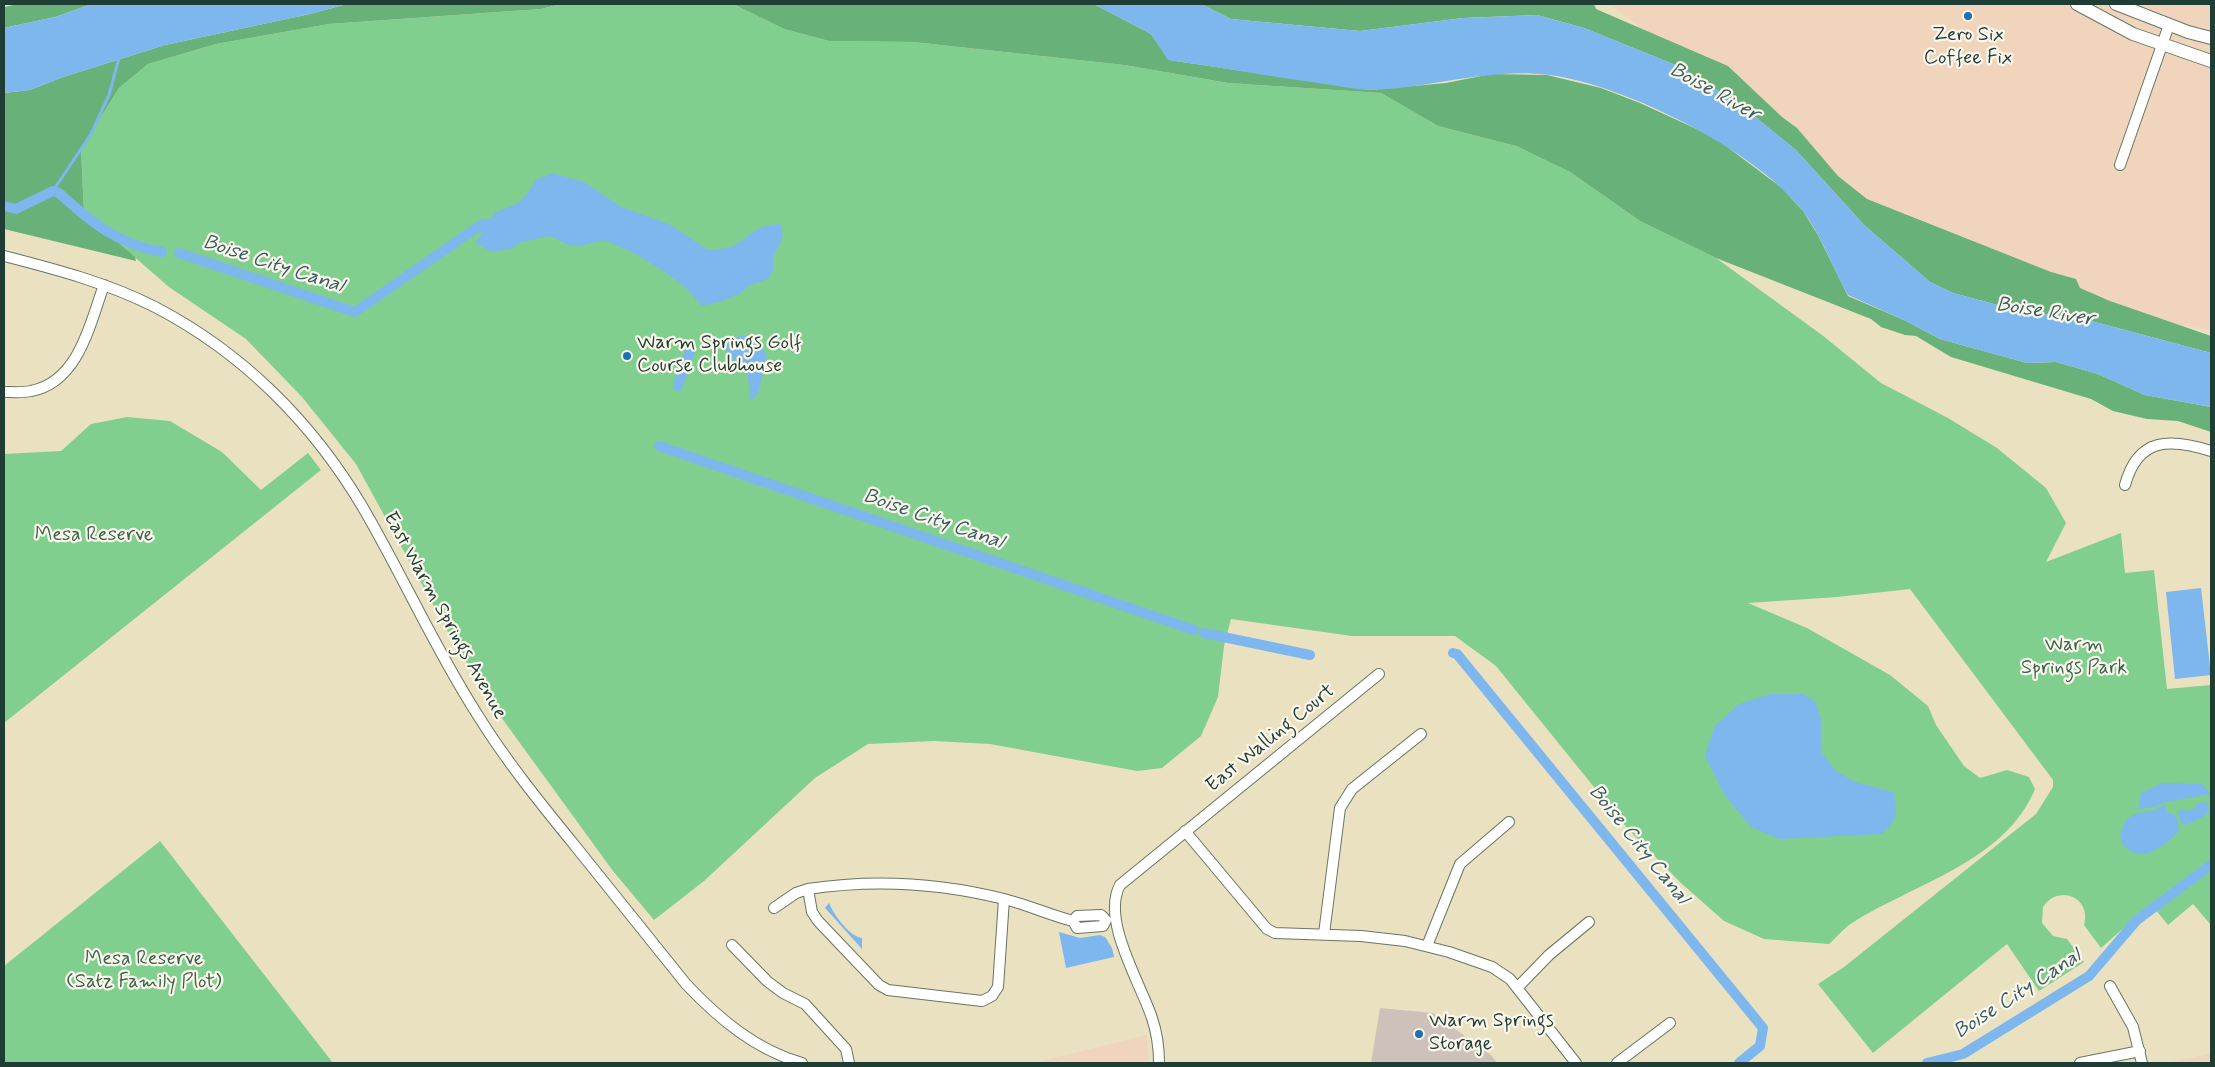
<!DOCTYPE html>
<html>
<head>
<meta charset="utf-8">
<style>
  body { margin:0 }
  #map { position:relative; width:2215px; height:1067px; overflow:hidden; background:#eae1c0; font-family:Mynerve,sans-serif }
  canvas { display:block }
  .frame { position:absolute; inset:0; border:5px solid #1f3d34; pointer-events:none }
</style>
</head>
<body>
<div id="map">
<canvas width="2215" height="1067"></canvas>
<div class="frame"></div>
</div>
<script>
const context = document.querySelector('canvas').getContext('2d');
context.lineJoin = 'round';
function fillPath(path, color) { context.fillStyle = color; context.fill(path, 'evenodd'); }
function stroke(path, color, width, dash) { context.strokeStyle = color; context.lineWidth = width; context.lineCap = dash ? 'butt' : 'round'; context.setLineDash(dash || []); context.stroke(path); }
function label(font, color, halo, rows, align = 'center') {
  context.font = font + ' Mynerve,sans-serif'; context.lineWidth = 4.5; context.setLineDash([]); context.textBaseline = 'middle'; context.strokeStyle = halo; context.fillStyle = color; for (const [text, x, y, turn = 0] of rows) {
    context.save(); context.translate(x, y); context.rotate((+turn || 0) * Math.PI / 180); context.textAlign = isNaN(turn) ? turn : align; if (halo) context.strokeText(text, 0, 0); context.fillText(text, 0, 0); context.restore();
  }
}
fillPath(new Path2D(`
  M1609,4H2211V330L2074,308L1936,277L1687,63Z
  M1147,1035L1149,1063H1033Z
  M2211,1054V1063H2163Z`), '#f0d5bc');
fillPath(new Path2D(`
  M1380,1008L1433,1013L1491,1055L1497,1063H1371Z`), '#cec1b9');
fillPath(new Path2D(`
  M560,4H733L784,29L829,41L913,42L1124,65L1228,83L1381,93L1438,126L1516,146L1570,172L1640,221L1716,258L1822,335L1881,383L1948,418L1997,448L2046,488L2066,523L2046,562L2121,533L2125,573L2154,570L2167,689L2211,685V925L2193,904L2168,925L2151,904L2101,948L2084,925C2092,898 2059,883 2043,907L2042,923L2053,936L2067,939L2084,962L2039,991L2007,944L1873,1053L1818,984L1844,967L2036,814L2053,787V780L1910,589L1837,597L1748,603L1807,628L1890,675L1928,706L1936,725L1964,766L1980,778L2007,770L2029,777L2035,789C2005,862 1913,884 1852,923C1844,928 1837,937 1829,944L1764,939L1724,921L1681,883L1628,829L1496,666L1455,636H1352L1231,619L1224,646L1218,697L1201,736L1162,768L1137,771L990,744L934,741L868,744L815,778L704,881L654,920L613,871L501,717L453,641L356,464L302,397L246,339L169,287L84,213L81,149L119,88L148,64L216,44L329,24L541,9Z
  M127,417L170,421L222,452L261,490L308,453L321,470L4,723V454L61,451L91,424Z
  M160,841L333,1063H4V966Z`), '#81cf8e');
fillPath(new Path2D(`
  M18,4H92L55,17L4,28V7Z
  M347,4H560L541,9L329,24L216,44L148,64L119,88L81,149L84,213L135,257L136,261L4,229V93L30,90L63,77L165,45L310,14Z
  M733,4H1094L1151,34L1169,60L1370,90L1446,83L1491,74L1547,75L1601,88L1640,103L1714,137L1782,188L1803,211L1818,235L1848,296L1904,320L1940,339L2027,363L2056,362L2098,374L2145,395L2211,407V432L2178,421L2147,419L2113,411L2091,399L1951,357L1916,336L1905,335L1881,327L1871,319L1716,258L1640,221L1570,172L1516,146L1438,126L1381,93L1228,83L1124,65L913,42L829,41L784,29Z
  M1201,4H1594L1596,9L1728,66L1782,117L1797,128L1838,176L1867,199L2051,272L2076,279L2080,288L2110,301L2211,336V353L2069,315L2031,314L1953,293L1930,282L1864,225L1796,150L1738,103L1678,66L1584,28L1537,15L1463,18L1360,31L1231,19Z`), '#68b279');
fillPath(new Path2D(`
  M92,4H347L310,14L165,45L63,77L30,90L4,93V28L55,17Z
  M1094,4H1201L1231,19L1360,31L1463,18L1537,15L1584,28L1678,66L1738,103L1796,150L1864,225L1930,282L1953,293L2031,314L2069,315L2211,353V407L2145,395L2098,374L2056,362L2027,363L1940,339L1904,320L1848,295C1832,268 1822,235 1802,210C1755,150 1625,85 1550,75C1490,67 1431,88 1372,90C1355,90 1335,85 1318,83C1268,76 1218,67 1168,60L1151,34Z
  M553,173L586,183L621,207L669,224L708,250C716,249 728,249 735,245C754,234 755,225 780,224C787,239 778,244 774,256C772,263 775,269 771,275C765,283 758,281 751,285C746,287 743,292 739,294C727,300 715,303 702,306L686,288L665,272L634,253L604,240L584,245L571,246L550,236L521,242L511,249L492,252L475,243L481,235L482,224L497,212L518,203L528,193L536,180Z
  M750,335L758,340L767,356L758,393L752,400L749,398C749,388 750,378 744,370C738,362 727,357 726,347L734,337Z
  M2201,588L2211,675L2175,679L2166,592Z
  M1771,694H1803L1815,701L1821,719L1822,753L1836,771L1855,782L1893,792C1898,813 1899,818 1882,834L1779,839L1751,827L1724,794L1705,756L1714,727L1739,704Z
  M2162,783L2202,784L2211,794L2166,802L2153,807L2138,809L2141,793Z
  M2202,802L2208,803L2209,812L2202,818L2185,825L2181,823L2178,813L2181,809L2192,811L2196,805Z
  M2163,805L2166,806L2167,812L2176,815L2179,831C2169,841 2158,851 2144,854C2137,855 2143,854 2137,853C2120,849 2116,836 2126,821C2134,809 2152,815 2163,805Z
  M829,903C834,915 849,936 862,938V949L825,908Z
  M1059,932L1080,938L1100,935L1105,937L1112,948L1114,957L1066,968Z`), '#7db7ee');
stroke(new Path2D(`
  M53,191L91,134L109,95L119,58`), '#7db7ee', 3);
stroke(new Path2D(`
  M4,206L16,209L53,191L59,193C92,223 117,244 162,252
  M179,253L355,312L482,224H494
  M678,386L691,348
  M659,446L1194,630
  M1204,633L1310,655
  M1453,653L1457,654L1763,1028L1760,1046L1739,1063
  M1927,1063L1963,1054L2089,976L2137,920L2211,865`), '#7db7ee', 10);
const minor = new Path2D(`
  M2120,165L2169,25
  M4,256C55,269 108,283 155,307C242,352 312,422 362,506C402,574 434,647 477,714C506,761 541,804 576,847C613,893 650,939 686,984C719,1019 756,1050 802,1063
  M4,392C12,392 22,393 31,391C79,382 90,323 104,285
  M2125,485C2138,437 2170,438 2211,451
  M1185,831L1267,929L1275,933L1361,936L1405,941L1449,952L1492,967L1510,979L1576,1063
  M808,889L812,912L818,921L879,985L888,990L982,1001L992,996L998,987L1004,899
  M774,908L796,893L808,889C873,879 940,883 1004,899C1028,905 1050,915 1073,921L1077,928L1103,926L1106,920L1101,915L1077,916L1073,921
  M1324,934L1340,808L1352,789L1421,734
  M732,945L767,981L783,993L805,1004L846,1049L849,1063
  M1427,946L1460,864L1509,822
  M2110,986L2133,1027L2142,1063
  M1517,988L1549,955L1589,922
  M1159,1063C1159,1048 1157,1033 1152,1018C1140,982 1101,920 1120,885L1379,674
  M1617,1063L1670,1023
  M2080,1063L2140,1051`);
const major = new Path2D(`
  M2077,4L2133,34L2211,61
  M2116,4L2188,32L2211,38`);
stroke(minor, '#667665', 12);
stroke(major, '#667665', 14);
stroke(minor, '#fff', 10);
stroke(major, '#fff', 12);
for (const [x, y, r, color] of [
  [1968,16,5,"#1f6fb2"],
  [627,356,5,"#1f6fb2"],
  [1419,1034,5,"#1f6fb2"]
]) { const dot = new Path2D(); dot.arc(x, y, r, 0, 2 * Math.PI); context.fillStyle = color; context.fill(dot); stroke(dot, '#fbf7ec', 2); }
label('20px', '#1f3d34', '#fbf7ec', [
  ["Zero Six",1968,36,"center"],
  ["Coffee Fix",1968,59,"center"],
  ["Warm Springs Golf",637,344],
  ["Course Clubhouse",637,367],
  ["Warm Springs",1429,1022],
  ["Storage",1429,1045]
], 'left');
label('20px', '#38624a', '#fbf7ec', [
  ["Mesa Reserve",94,536],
  ["Warm",2074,646],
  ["Springs Park",2074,669],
  ["Mesa Reserve",144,960],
  ["(Satz Family Plot)",144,983]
]);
label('20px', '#1f3d34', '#fbf7ec', [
  ["East Warm Springs Avenue",444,616,61],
  ["East Walling Court",1271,739,-39]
]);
label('italic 21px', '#365c62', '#fbf7ec', [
  ["Boise River",1714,93,29],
  ["Boise City Canal",273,265,18],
  ["Boise River",2045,313,9],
  ["Boise City Canal",933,520,19],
  ["Boise City Canal",1638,845,51],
  ["Boise City Canal",2018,995,-33]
]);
</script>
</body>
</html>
